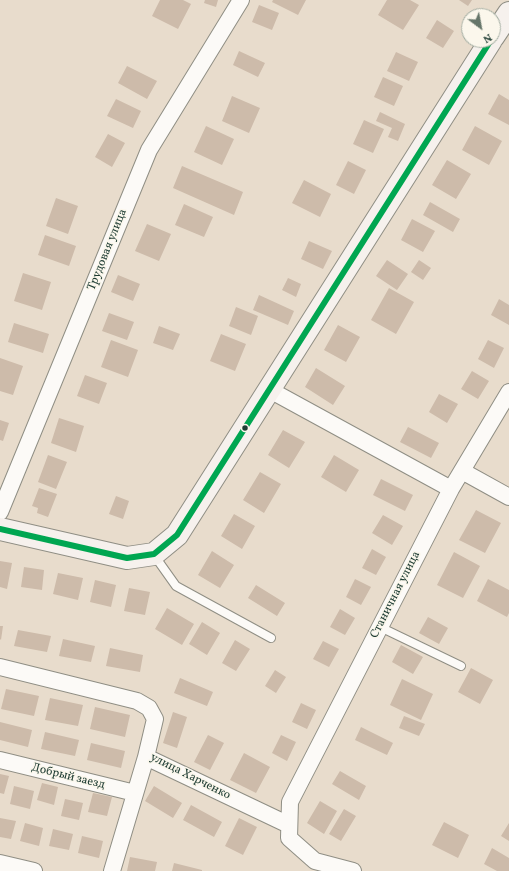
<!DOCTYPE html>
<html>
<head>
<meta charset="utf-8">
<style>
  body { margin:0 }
  #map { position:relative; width:509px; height:871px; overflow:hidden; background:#e8dccc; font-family:Vollkorn,serif }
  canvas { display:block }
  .north { position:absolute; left:461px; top:8px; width:40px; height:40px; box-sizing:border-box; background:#fbf7ec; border:1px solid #a3ada2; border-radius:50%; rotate:148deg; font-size:11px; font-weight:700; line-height:16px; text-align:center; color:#1f3d34 }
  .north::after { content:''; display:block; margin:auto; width:14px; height:18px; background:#657569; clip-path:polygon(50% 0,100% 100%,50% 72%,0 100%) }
</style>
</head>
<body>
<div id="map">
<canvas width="509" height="871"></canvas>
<div class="north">N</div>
</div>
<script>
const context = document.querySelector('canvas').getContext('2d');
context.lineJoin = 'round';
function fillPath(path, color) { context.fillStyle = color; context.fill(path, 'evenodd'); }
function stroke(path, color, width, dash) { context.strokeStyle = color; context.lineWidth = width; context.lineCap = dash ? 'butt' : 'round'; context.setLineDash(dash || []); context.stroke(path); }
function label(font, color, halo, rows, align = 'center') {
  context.font = font + ' Vollkorn,serif'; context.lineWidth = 3; context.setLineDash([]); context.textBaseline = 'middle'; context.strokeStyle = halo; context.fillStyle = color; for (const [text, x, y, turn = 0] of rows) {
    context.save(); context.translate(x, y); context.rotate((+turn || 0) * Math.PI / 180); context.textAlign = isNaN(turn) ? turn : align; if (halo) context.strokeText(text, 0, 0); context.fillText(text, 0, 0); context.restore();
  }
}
fillPath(new Path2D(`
  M160,0H183L191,4L178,29L152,16Z
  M205,0H218L216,7L204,3Z
  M273,0H306L298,15L272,2Z
  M387,0H410L419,5L403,30L378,15Z
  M459,0H472L468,6Z
  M259,5L279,13L272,30L252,22Z
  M437,20L454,31L443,48L426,38Z
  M239,51L265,63L258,77L233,65Z
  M396,52L418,62L409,81L387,71Z
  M127,66L157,81L147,99L118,83Z
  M383,77L403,86L394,106L374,97Z
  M499,94L509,100V125L488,114Z
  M232,96L260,108L249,133L222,121Z
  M116,99L141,111L133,128L107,116Z
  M380,112L405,124L398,141L388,137L392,128L376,121Z
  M364,120L384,129L373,153L353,144Z
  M206,126L234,139L222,165L194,152Z
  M475,126L502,141L489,165L462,150Z
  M108,134L125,143L112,167L95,157Z
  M447,160L471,174L456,199L432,185Z
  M348,161L366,170L354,194L336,185Z
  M182,166L243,192L234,215L173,188Z
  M304,180L331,194L320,217L292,203Z
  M56,198L78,206L68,234L46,226Z
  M430,202L460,219L453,232L423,215Z
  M184,204L213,217L204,237L175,225Z
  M412,219L435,231L423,252L401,240Z
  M147,224L171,234L159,261L135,251Z
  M45,235L76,246L69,266L38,255Z
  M309,241L332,251L323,269L301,259Z
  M387,260L408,274L397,290L376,276Z
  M419,260L431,268L423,280L411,272Z
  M23,273L51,282L42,310L14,301Z
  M118,275L140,284L133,301L111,292Z
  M288,278L301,284L296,297L282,290Z
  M389,288L414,302L396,334L371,320Z
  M259,295L294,311L288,325L253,310Z
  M499,299L509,305V325L491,315Z
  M236,307L258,316L251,335L229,326Z
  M109,313L134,322L127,340L102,331Z
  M14,323L49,334L43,353L8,342Z
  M338,325L360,337L346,362L324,350Z
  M159,326L180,334L173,350L153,343Z
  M221,334L246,344L235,371L210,361Z
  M111,340L138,350L128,377L101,367Z
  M488,340L504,348L494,368L478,359Z
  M0,358L23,366L13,395L0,391Z
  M316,368L345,386L333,405L305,387Z
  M472,371L489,381L478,399L461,389Z
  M85,375L107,383L99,404L77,396Z
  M439,394L458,404L447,423L429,412Z
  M59,418L84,426L76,452L51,443Z
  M0,420L9,423L3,441L0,440Z
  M408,427L439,443L431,458L400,442Z
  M283,430L305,442L289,468L268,455Z
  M48,455L67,462L56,489L38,482Z
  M334,455L359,470L346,492L321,477Z
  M260,472L281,484L264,513L243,500Z
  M381,479L413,495L405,511L373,495Z
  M39,488L57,494L48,517L37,513L38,508L32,506Z
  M116,496L129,501L123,519L109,514Z
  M476,510L501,523L485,553L459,540Z
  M234,514L255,526L242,549L221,536Z
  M383,515L403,526L392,545L372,533Z
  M372,549L386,557L376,575L362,568Z
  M212,551L234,565L220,588L198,575Z
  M454,552L480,566L463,598L437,585Z
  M0,561L12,563L7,589L0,587Z
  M24,567L44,570L42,590L21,587Z
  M58,573L83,578L78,600L53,594Z
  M355,579L371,587L361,605L346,597Z
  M488,579L509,590V613L507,617L477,601Z
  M95,580L116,585L111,607L90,602Z
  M256,585L285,603L277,616L248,598Z
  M129,588L150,592L145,615L124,611Z
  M167,608L194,624L182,645L155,629Z
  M340,609L355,618L345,635L330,627Z
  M428,617L448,628L439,644L419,633Z
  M202,622L220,633L207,655L189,644Z
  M0,626H3L1,640L0,639Z
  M18,630L51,636L47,652L14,646Z
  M63,639L95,646L91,662L59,656Z
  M235,640L250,649L236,671L222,663Z
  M323,641L339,649L329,667L313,659Z
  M401,645L423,657L413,674L392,662Z
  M110,648L143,655L140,672L106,666Z
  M471,668L493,680L480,704L458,692Z
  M275,670L286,677L276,693L265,686Z
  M180,678L213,692L207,706L174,693Z
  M402,679L433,694L421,720L390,705Z
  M6,689L39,696L34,716L1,709Z
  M50,698L83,705L78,726L45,720Z
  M301,703L316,710L307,729L292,722Z
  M95,707L130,715L125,737L90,729Z
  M173,712L187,717L177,748L163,743Z
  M404,716L425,724L419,736L399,728Z
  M0,722L32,730L28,747L0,740Z
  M361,727L393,743L387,755L355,740Z
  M45,732L79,740L75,756L41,749Z
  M208,735L224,743L210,770L194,762Z
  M281,735L296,742L287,761L272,753Z
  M91,743L125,751L121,768L87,760Z
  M244,753L270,767L256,793L230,780Z
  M340,771L366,786L359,800L332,784Z
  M0,774L9,776L4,794L0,793Z
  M42,783L58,787L54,805L37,800Z
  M14,786L34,791L30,809L10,804Z
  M154,786L182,803L173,818L145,801Z
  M93,793L112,797L107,816L88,812Z
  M65,799L83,803L79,820L61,816Z
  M320,801L337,811L324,834L307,823Z
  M191,805L222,822L214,837L183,820Z
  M344,809L356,816L341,841L329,834Z
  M0,818L16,821L11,839L0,837Z
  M239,818L257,827L243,855L225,846Z
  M444,822L469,835L458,858L432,845Z
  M25,823L43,828L39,846L20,841Z
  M509,823V841L501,836Z
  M53,829L73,834L69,850L49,846Z
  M82,836L103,841L99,858L78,853Z
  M492,848L509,858V871H497L484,864Z
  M130,857L157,862L155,871H127Z
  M174,863L202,870V871H172Z`), '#cdbbaa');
const lane = new Path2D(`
  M154,555L176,586L271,638
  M380,627L461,666`);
const street = new Path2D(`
  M268,389L451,489
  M462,471L509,497
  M0,512L149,150L241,0
  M0,667L137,701L149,708L155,719L146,757L289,825
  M0,760L135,793
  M0,863L34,871
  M112,871L146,757
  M353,871L315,861L289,838L290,802L451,489L509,392`);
const secondary = new Path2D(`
  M493,37L509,13
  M0,529L127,558L154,554L177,535L491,40`);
stroke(lane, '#8f8e84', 10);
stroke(street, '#8f8e84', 18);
stroke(secondary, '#8f8e84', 24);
stroke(lane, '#fcfaf7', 8);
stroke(street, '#fcfaf7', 16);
stroke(secondary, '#f6f1ed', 22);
stroke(new Path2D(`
  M0,529L127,558L154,554L177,535L491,40`), '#00a651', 6);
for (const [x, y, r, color] of [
  [245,428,3.5,"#1f3d34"]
]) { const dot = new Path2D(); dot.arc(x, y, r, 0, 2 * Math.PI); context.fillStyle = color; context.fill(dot); stroke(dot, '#fbf7ec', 1.5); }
label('12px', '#1f3d34', '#fbf7ec', [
  ["Трудовая улица",108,250,-68],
  ["Станичная улица",396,595,-63],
  ["Добрый заезд",68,777,14],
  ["улица Харченко",190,777,27]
]);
</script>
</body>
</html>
